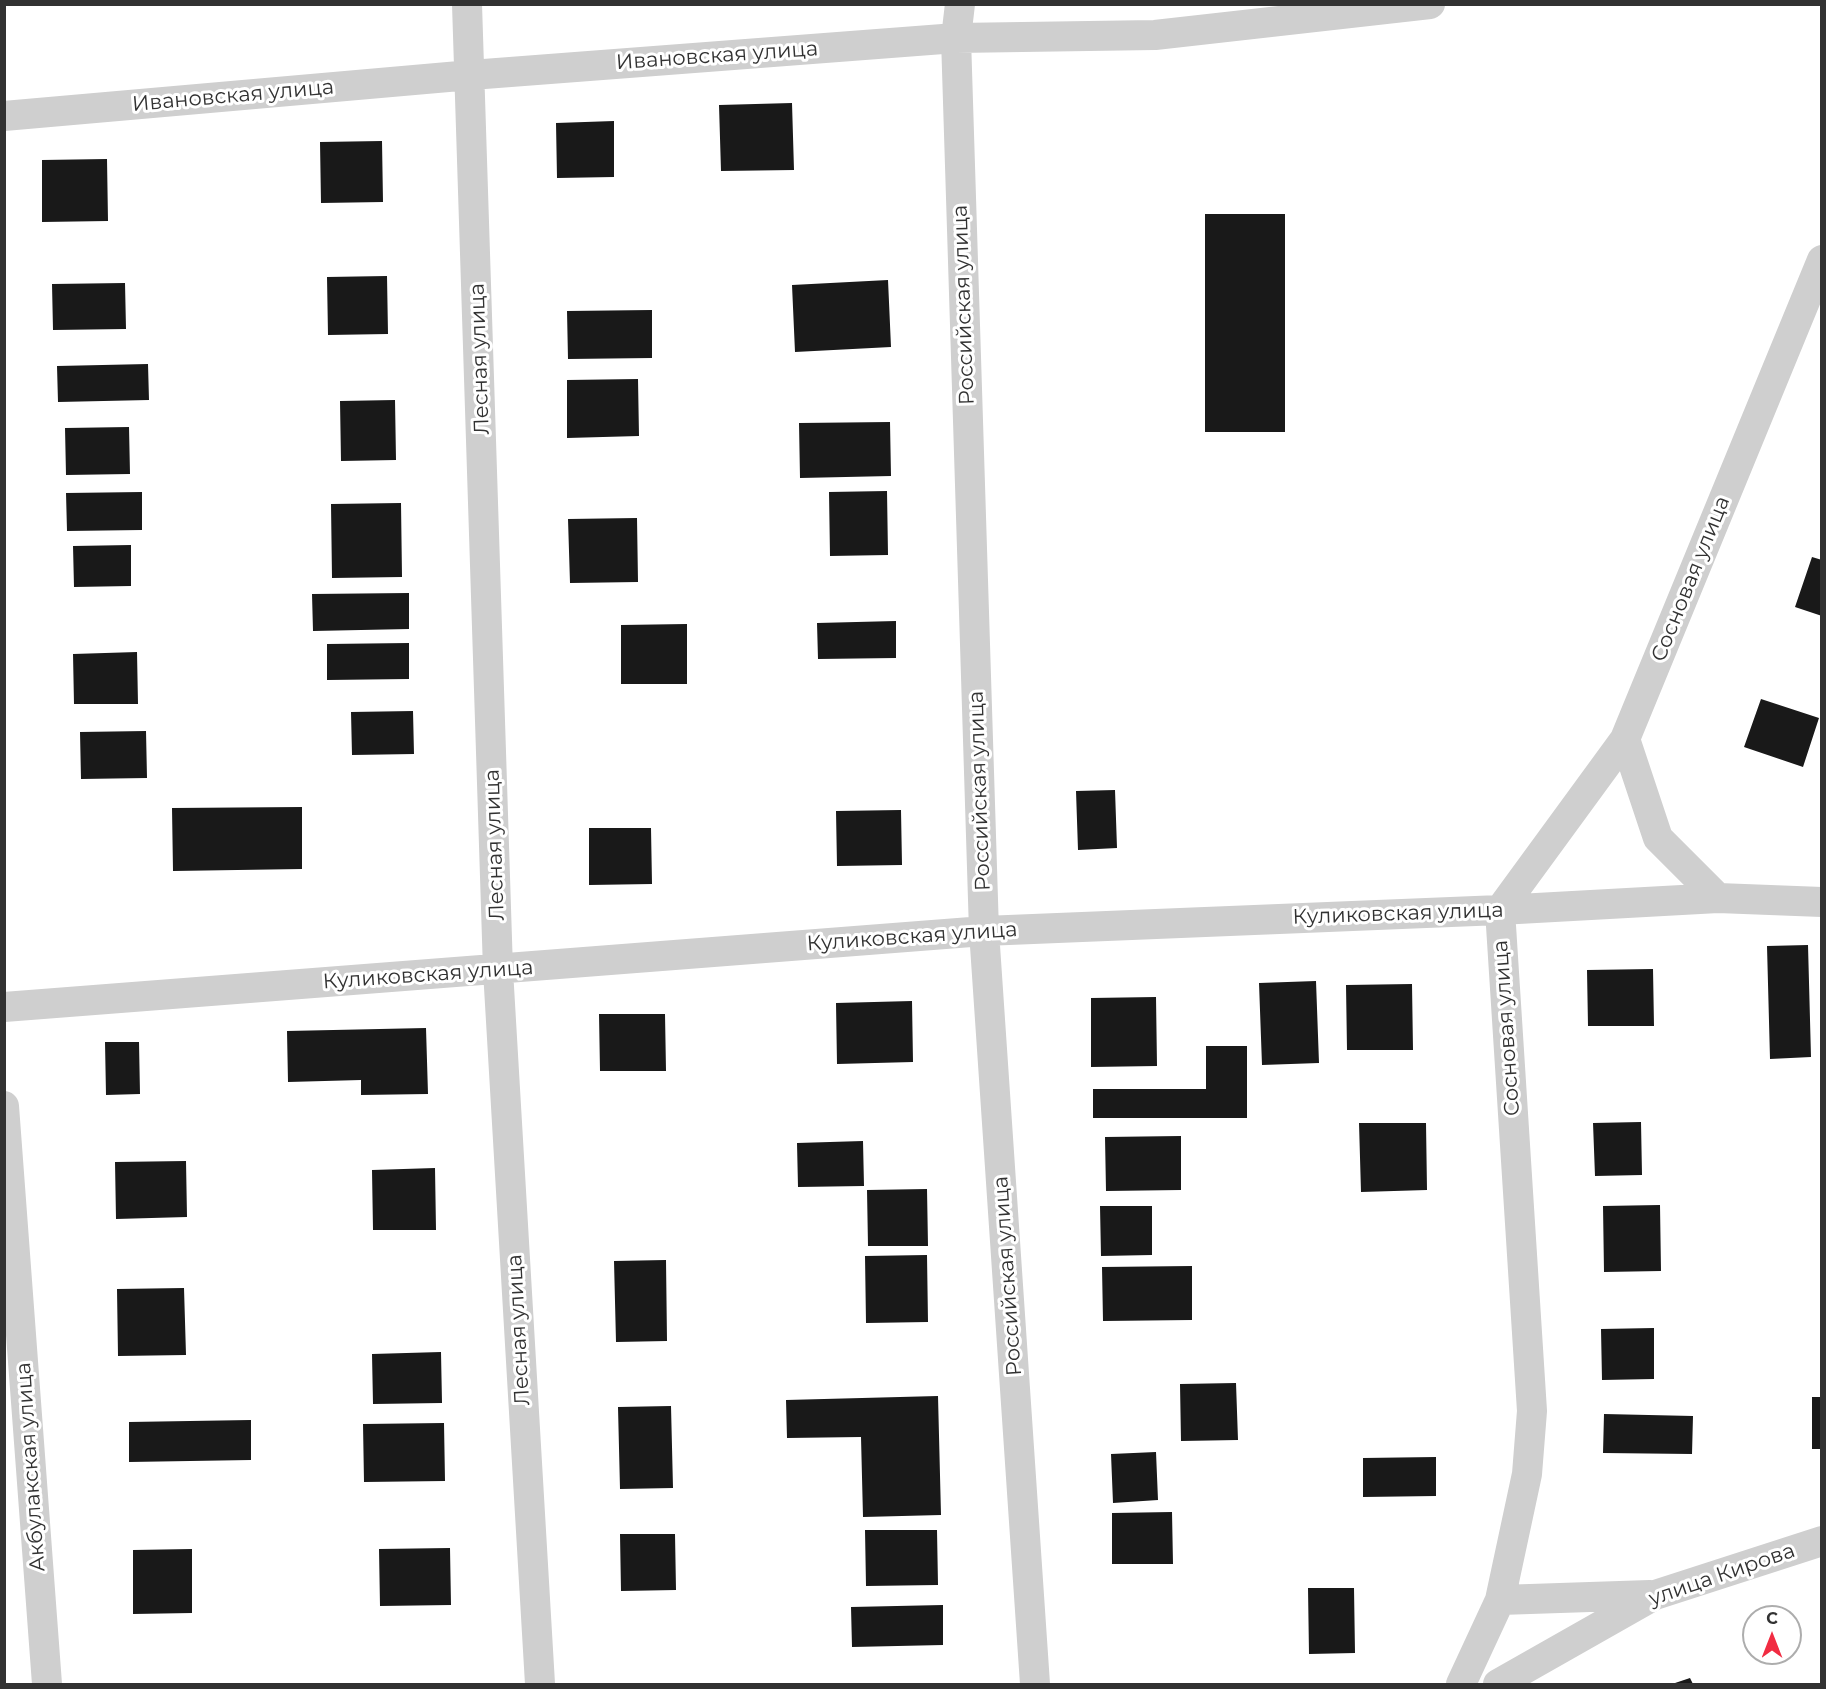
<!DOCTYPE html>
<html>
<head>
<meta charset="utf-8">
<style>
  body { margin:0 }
  #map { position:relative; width:1826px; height:1689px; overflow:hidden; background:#fff; font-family:Montserrat,sans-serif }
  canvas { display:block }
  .frame { position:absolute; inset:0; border:6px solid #323232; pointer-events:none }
  .north { position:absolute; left:1742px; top:1605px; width:60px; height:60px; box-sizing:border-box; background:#fff; border:2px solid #adadad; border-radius:50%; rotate:0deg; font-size:16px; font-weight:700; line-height:24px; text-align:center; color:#323232 }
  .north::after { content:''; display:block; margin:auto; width:21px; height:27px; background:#f12c42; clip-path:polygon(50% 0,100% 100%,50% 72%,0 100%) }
</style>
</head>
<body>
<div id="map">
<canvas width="1826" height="1689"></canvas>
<div class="frame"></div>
<div class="north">С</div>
</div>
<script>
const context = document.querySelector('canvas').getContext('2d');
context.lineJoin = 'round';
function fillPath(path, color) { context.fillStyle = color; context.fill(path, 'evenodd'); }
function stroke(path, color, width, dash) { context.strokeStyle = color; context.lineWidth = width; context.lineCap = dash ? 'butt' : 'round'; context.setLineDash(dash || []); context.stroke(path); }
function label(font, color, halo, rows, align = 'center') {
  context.font = font + ' Montserrat,sans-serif'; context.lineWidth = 6; context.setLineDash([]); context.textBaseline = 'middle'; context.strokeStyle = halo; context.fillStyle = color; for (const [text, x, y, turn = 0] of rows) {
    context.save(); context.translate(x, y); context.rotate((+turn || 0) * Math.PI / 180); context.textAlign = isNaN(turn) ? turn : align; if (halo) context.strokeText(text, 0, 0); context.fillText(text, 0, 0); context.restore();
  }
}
fillPath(new Path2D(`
  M792,103L794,170L721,171L719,105Z
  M614,121V177L557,178L556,123Z
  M382,141L383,202L321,203L320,142Z
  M107,159L108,221L42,222V160Z
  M1205,214H1285V432H1205Z
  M387,276L388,334L328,335L327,277Z
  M888,280L891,347L795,352L792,285Z
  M125,283L126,329L53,330L52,284Z
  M652,310V358L568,359L567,311Z
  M148,364L149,400L58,402L57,366Z
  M638,379L639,436L567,438V380Z
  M395,400L396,460L341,461L340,401Z
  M890,422L891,476L800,478L799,423Z
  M129,427L130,474L66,475L65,428Z
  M887,491L888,555L830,556L829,492Z
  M142,492V530L67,531L66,493Z
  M401,503L402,577L332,578L331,504Z
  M637,518L638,582L570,583L568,519Z
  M131,545V586L74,587L73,546Z
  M1812,557L1822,560V616L1795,607Z
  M409,593V629L313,631L312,594Z
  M896,621V658L818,659L817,623Z
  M687,624V684H621V625Z
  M409,643V679L327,680V644Z
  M137,652L138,704H74L73,654Z
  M1761,699L1819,718L1803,767L1744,747Z
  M413,711L414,754L352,755L351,712Z
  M146,731L147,778L81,779L80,732Z
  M1115,790L1117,848L1078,850L1076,791Z
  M302,807V869L173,871L172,808Z
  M901,810L902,865L837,866L836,811Z
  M589,828H651L652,884L589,885Z
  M1808,945L1811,1057L1770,1059L1767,946Z
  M1653,969L1654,1026H1588L1587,970Z
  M1316,981L1319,1063L1262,1065L1259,983Z
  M1412,984L1413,1050H1347L1346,985Z
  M1156,997L1157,1066L1091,1067V998Z
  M912,1001L913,1062L837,1064L836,1003Z
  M599,1014H665L666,1071H600Z
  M426,1028L428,1094L361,1095V1080L288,1082L287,1031Z
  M105,1042H139L140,1094L106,1095Z
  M1206,1046H1247V1118H1093V1089H1206Z
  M1641,1122L1642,1175L1595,1176L1593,1123Z
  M1359,1123H1426L1427,1190L1361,1192Z
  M1181,1136V1190L1106,1191L1105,1137Z
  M863,1141L864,1186L798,1187L797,1143Z
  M186,1161L187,1217L116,1219L115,1162Z
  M435,1168L436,1230H373L372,1170Z
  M927,1189L928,1246H868L867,1190Z
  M1660,1205L1661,1271L1604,1272L1603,1206Z
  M1100,1206H1152V1255L1101,1256Z
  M927,1255L928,1322L866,1323L865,1256Z
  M666,1260L667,1341L616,1342L614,1261Z
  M1192,1266V1320L1103,1321L1102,1267Z
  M184,1288L186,1355L118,1356L117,1289Z
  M1654,1328V1379L1602,1380L1601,1329Z
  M441,1352L442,1403L373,1404L372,1354Z
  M1236,1383L1238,1440L1181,1441L1180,1384Z
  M938,1396L941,1515L863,1517L861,1437L787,1438L786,1400Z
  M1812,1397H1822V1449H1812Z
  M671,1406L673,1488L620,1489L618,1407Z
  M1604,1414L1693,1416L1692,1454L1603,1453Z
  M251,1420V1460L129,1462V1422Z
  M444,1423L445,1481L364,1482L363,1424Z
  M1156,1452L1158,1500L1113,1503L1111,1454Z
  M1436,1457V1496L1363,1497V1458Z
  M1172,1512L1173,1564H1112V1513Z
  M865,1530H937L938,1585L866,1586Z
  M620,1534H675L676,1590L621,1591Z
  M450,1548L451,1605L380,1606L379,1549Z
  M192,1549V1613L133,1614V1550Z
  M1308,1588H1354L1355,1653L1309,1654Z
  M943,1605V1645L852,1647L851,1607Z
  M1690,1678L1693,1684H1672Z`), '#191919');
stroke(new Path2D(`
  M467,4L498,970L540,1684
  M960,4L956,38L984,931L1035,1684
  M4,116L471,75L956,38L1155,35L1430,4
  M1625,739L1658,838L1718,898
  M4,1007L984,931L1500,910L1718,898L1822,902
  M4,1106L47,1684
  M1500,1600L1650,1595
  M1461,1684L1500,1600L1527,1474L1532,1411L1500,910L1625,739L1822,260
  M1498,1684L1655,1595L1822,1541`), '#cfcfcf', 30);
label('21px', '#323232', '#fff', [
  ["Ивановская улица",717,56,-4],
  ["Ивановская улица",233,96,-5],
  ["Российская улица",964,305,-92],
  ["Лесная улица",480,359,-92],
  ["Сосновая улица",1691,579,-68],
  ["Российская улица",980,791,-92],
  ["Лесная улица",495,845,-92],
  ["Куликовская улица",1398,914,-2],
  ["Куликовская улица",912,937,-4],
  ["Куликовская улица",428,975,-4],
  ["Сосновая улица",1507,1028,-94],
  ["Российская улица",1008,1276,-94],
  ["Лесная улица",519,1330,-93],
  ["Акбулакская улица",31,1467,-94],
  ["улица Кирова",1722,1575,-19]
]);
</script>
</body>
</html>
